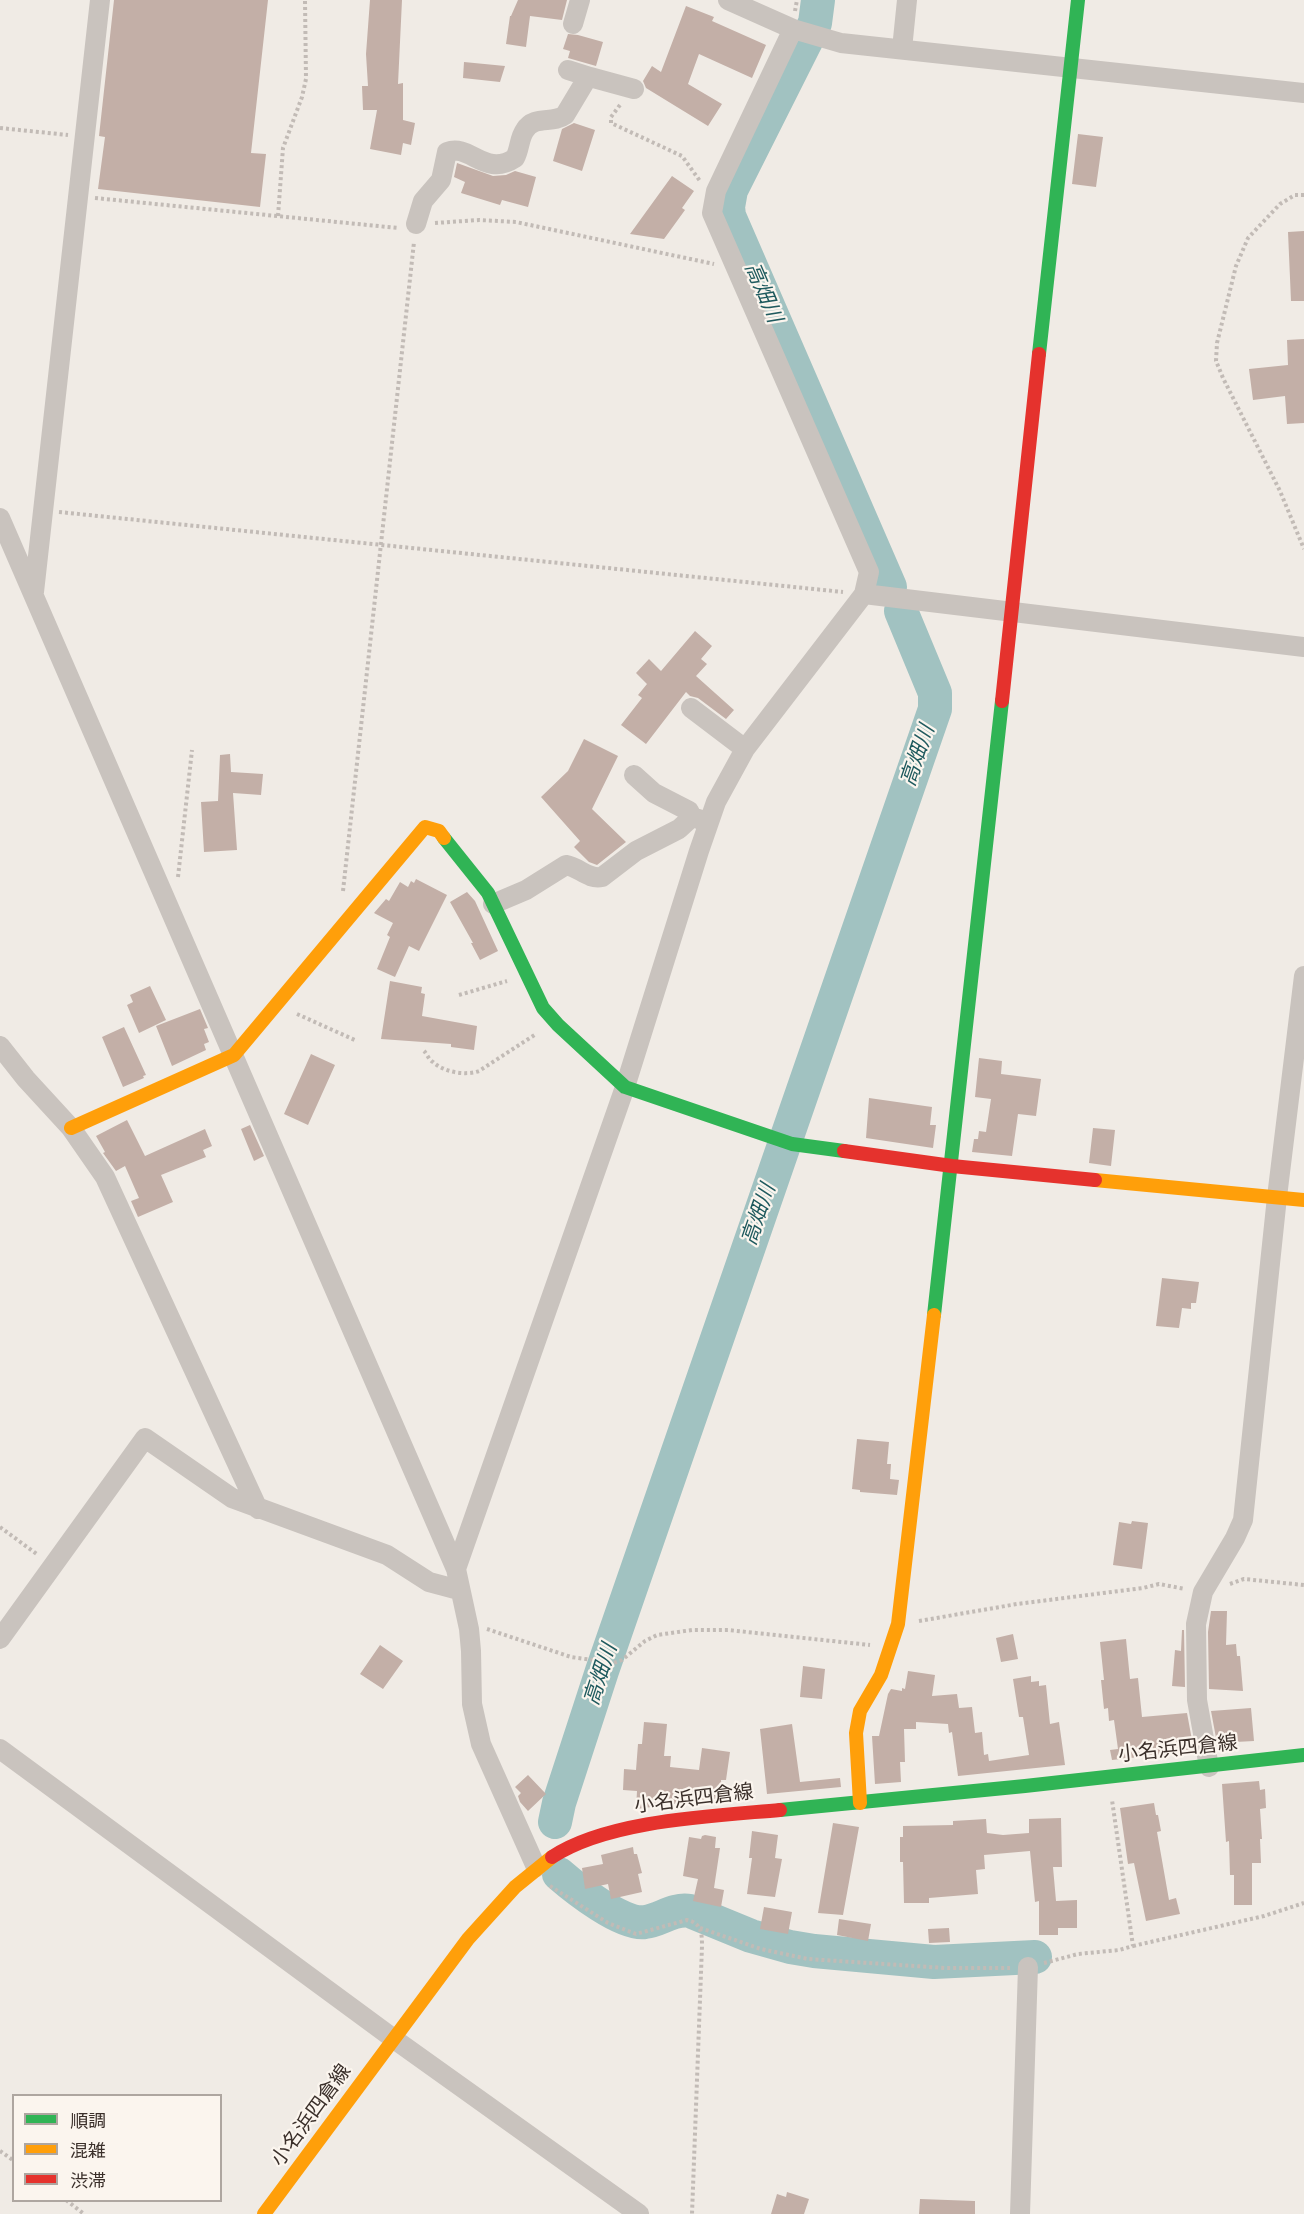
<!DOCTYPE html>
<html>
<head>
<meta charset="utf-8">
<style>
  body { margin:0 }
  #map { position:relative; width:1304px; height:2214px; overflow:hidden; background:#f0ebe5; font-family:"Nunito Sans","Noto Sans JP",sans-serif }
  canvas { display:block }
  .legend { position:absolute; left:12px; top:2094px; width:210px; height:108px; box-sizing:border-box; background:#fbf5ee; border:2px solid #aea6a0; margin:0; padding:8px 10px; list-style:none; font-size:18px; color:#3b302b }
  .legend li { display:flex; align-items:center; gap:12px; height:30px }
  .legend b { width:30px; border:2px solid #aea6a0 }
</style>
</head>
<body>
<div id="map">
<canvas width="1304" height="2214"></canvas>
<ul class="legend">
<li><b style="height:8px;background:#30b455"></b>順調</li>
<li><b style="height:8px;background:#ff9f0a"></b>混雑</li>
<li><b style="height:8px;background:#e5322d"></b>渋滞</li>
</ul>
</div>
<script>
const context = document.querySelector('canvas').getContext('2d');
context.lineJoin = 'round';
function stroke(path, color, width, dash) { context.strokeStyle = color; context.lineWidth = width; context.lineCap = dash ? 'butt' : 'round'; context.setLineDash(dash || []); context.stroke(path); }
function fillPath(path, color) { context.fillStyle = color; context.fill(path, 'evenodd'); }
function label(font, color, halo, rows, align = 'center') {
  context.font = font + ' "Nunito Sans","Noto Sans JP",sans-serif'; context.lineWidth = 4.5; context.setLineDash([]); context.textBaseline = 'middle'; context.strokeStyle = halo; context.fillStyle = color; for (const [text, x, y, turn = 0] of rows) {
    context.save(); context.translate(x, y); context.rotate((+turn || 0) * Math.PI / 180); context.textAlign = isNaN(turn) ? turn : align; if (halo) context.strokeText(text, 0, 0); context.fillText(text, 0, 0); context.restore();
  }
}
stroke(new Path2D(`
  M818,0L815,23L731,190L728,207L729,216L890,587
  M555,1822L559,1803L602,1671L935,709V693L901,611
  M559,1874C575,1888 623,1926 645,1922C661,1920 673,1908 690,1911L751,1936L790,1947L814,1951L934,1962L1035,1957`), '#a1c2c1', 34);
fillPath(new Path2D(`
  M114,0H268L251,153L266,154L260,207L98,189L105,137L99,136Z
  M370,0H402L398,84L403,83V120L415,123L411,145L403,143L401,155L370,149L377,110H363L362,86H368L366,54Z
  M518,0H567L562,20L530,16L526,47L506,44L510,16H511Z
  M686,6L714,17L712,21L766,45L752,78L699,54L688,84L722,104L708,126L646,88L643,81L652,66L661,72Z
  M568,34L578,35L603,42L596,66L568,58L570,51L563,49Z
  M464,62L505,66L500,82L463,78Z
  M574,123L595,130L582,171L553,161L562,129Z
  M1078,134L1103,137L1096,187L1072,184Z
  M457,163L493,176L506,175L515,171L536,177L528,207L502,200L500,205L461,193L465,182L454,177Z
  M672,176L694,191L682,208L685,210L664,239L630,234Z
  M1304,231V301H1291L1288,232Z
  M1304,339V423L1287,424L1285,396L1253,400L1249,369L1288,365L1287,340Z
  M695,631L712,646L701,659L707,664L696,676L734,710L726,719L698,698L690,696L686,692L646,744L621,725L642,698L638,695L647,684L636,673L649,659L661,671Z
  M584,739L618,756L592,809L626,842L597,865L589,862L574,847L580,841L541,797L568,771Z
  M230,754L231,772L263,774L261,795L233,793L237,850L204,852L201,802L218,801L220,755Z
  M416,879L447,895L419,951L409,946L395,977L377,969L390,937L387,935L393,923L374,913L386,899L389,901L400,882L408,887L411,881L414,883Z
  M467,892L475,901L498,951L480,960L471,943H473L450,902Z
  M390,981L422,987L421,993L425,994L422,1016L477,1026L474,1050L451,1047V1044L381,1039Z
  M150,986L166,1020L139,1033L127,1005L133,1002L130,995Z
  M200,1009L208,1028L204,1029L209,1042L204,1044L206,1050L172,1066L156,1026Z
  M124,1027L146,1075L143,1076L144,1078L123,1087L102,1037Z
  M311,1054L335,1065L308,1125L284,1114Z
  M979,1058L1002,1061L1001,1074L1041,1079L1036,1116L1018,1114L1012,1156L972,1152L974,1139H978L979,1131L986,1132L991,1099L975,1097Z
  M869,1098L932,1107L930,1125H936L933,1148L866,1138Z
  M127,1120L145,1156L205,1129L212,1146L203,1150L206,1157L161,1175L173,1202L138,1217L131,1201L139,1198L125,1166L116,1171L103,1153L105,1152L96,1136Z
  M250,1125L264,1156L254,1161L241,1129Z
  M1093,1128L1115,1130L1111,1166L1089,1163Z
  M1162,1278L1199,1282L1196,1303H1191V1309L1182,1308L1179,1328L1156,1326Z
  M857,1439L889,1442L887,1464H891L890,1479L899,1480L897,1495L860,1492V1490L852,1489Z
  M1132,1521L1148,1523L1142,1569L1113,1565L1119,1522L1131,1524Z
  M1211,1611H1227L1226,1645L1236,1644L1237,1656H1240L1243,1691L1209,1689L1208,1632Z
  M1182,1630H1184L1185,1687L1172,1686L1175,1650L1181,1651Z
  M1013,1634L1018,1659L1001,1662L996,1638Z
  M1126,1639L1130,1679L1138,1678L1142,1717L1187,1713L1194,1751L1112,1760L1110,1750L1118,1749L1114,1720L1109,1721L1108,1708L1104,1709L1101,1680H1104L1100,1642Z
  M380,1645L403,1661L383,1689L360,1674Z
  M803,1666L825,1669L822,1699L800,1697Z
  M908,1671L935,1675L932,1696L957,1694L959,1708L972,1707L975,1733L982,1732L984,1755L988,1754L989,1761L1029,1755L1023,1717H1019L1013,1679L1031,1676V1682L1039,1681V1686L1046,1685L1050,1724L1059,1722L1065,1765L958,1776L952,1732L949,1733L948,1724L916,1722V1729H904L905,1762H900L901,1782L875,1784L872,1736H879L888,1694L891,1689L902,1691V1688L905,1689Z
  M1251,1708L1254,1741L1217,1743L1211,1711Z
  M644,1722L667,1724L664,1756H671L670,1767L699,1770L702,1748L730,1752L726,1780H721L722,1798L636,1809L637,1791L623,1790L624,1769L636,1770L638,1744H642Z
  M792,1724L800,1782L840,1778L841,1787L767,1794L760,1729Z
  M528,1775L546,1794L528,1811L520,1802L518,1796L521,1793L515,1787Z
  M1259,1781L1260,1790L1265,1789L1266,1808L1260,1809L1262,1839H1260L1261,1863H1252V1905H1234V1875H1230L1229,1841L1226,1842L1222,1784Z
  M1154,1803L1156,1815H1158L1161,1831L1157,1832L1169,1900L1176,1898L1180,1914L1146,1921L1134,1863L1128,1864L1120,1808Z
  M1061,1818L1062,1867H1053L1056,1901L1077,1900V1928H1058V1935H1039V1901L1035,1902L1030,1851L984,1855L985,1869L976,1870L978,1894L929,1898V1903H904L903,1862H900V1837H903V1826L953,1825V1821L986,1819L987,1833L1003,1835L1029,1833V1819Z
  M833,1823L859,1827L843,1915L818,1913Z
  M752,1831L778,1835L775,1858L782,1859L775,1897L747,1894L752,1858H749Z
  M705,1835L716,1837L715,1848H720L714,1888L724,1890L721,1907L693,1901L698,1879L683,1876L689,1837L701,1839L702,1836Z
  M633,1847L634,1854H637L642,1873L638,1874L642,1892L611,1899L608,1884L585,1889L582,1868L603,1864L601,1855Z
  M764,1907L792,1912L788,1934L760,1929Z
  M839,1919L871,1924L868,1941L837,1935Z
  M949,1928L950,1942L929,1943L928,1929Z
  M787,2192L809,2199L804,2214H771L777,2194L786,2197Z
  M920,2199L975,2201V2214H919Z`), '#c3afa7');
stroke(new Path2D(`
  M795,11L797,0
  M620,105L611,117V123L682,156L700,181
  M0,128L68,135
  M1304,195H1295L1280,204L1248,238L1236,266L1217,343L1216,361L1223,378L1280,491L1304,549
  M95,198L398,228
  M278,216L283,148L302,97L306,79L305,0
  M435,223L479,220L516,222L714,264
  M59,512L843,592
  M178,877L192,750
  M343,891L414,242
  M459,995L507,981
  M297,1014L357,1041
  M424,1051C427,1054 429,1060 433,1062C444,1072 465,1076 479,1071L536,1034
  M0,1527L38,1555
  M1230,1584L1244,1579L1304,1585
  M919,1621L1017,1604L1143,1588L1159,1584L1185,1589
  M487,1629L571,1657L614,1663L622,1660L645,1641L657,1635L692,1630H728L870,1645
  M550,1886L608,1923L636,1934L687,1920C701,1923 702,1932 702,1946L692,2214
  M700,1928L761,1949L808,1959L945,1968H1010
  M1133,1946L1264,1916L1304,1903
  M1044,1963L1078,1954L1119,1950L1133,1946L1112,1800
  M0,2151L14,2161
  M66,2200L84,2214`), '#c2bbb6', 4, [3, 3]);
stroke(new Path2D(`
  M728,0L793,29L841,43L1304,93
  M573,24L580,0
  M793,29L716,191L712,213L869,572L864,594L1304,647
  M902,49L907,0
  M568,70L590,77
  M416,224L423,201L441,180L447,152C470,143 485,178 515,158C520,149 519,138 525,130C534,115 553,124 565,115L586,80L590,77L634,89
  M0,518L456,1569L469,1629L471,1651L472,1704L481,1744L536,1867
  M34,592L100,0
  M691,708L745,749
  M634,775L654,793L689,811L692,817
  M493,904L526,890L566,865C579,867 588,880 602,877L636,851L679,829L692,817L708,822
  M0,1046L26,1079L71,1128L105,1177L258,1509
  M456,1569L625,1087L699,851L716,802L745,749L864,594
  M0,1639L145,1438L232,1498L387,1555L429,1582L459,1590
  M0,1749L394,2039L639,2214
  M1209,1767L1197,1700L1196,1624L1203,1592L1235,1538L1243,1520L1277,1197L1304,976
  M1020,2214L1028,1967`), '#c9c3be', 20);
stroke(new Path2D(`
  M1039,354L1078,0
  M444,838L488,893L543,1008L558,1025L625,1087L792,1144L844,1151
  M934,1315L1002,701
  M780,1810L1025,1786L1304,1755`), '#30b455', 14);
stroke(new Path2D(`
  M71,1128L234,1055L425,827L439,831L444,838
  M1095,1180L1304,1200
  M860,1803L856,1733L860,1711L881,1675L898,1624L934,1315
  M264,2214L468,1939L515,1887L552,1857`), '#ff9f0a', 14);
stroke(new Path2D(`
  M1002,701L1039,354
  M844,1151L952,1166L1095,1180
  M552,1857C608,1820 713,1816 780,1810`), '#e5322d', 14);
label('20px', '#3b302b', '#fbf5ee', [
  ["小名浜四倉線",1178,1750,-6],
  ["小名浜四倉線",694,1800,-7],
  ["小名浜四倉線",312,2116,-54]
]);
label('italic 21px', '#1f5a5e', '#fbf5ee', [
  ["高畑川",762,293,67],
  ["高畑川",919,756,-71],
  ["高畑川",760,1215,-71],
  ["高畑川",602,1675,-72]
]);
</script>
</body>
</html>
